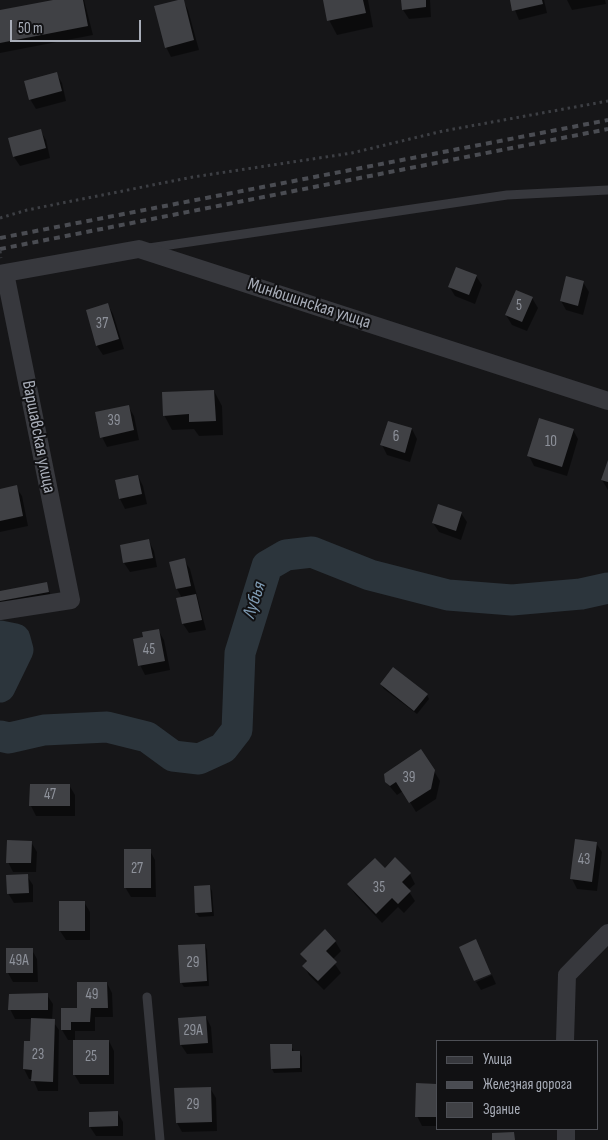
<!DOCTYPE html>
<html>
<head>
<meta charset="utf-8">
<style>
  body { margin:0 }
  #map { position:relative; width:608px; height:1140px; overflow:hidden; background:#161618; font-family:"Sofia Sans Condensed",sans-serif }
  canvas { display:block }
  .legend { position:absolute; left:436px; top:1040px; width:162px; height:90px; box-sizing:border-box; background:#111113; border:1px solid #4d4f55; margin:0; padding:6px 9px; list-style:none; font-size:15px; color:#a8adb8 }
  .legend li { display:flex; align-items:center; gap:10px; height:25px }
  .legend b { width:25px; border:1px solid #4d4f55 }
  .scale { position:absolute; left:10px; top:20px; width:131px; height:22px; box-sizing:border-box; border:2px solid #a8adb8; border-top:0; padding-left:6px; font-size:15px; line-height:18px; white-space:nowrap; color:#a8adb8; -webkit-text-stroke:4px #111113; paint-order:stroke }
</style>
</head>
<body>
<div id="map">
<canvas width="608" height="1140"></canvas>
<ul class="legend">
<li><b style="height:6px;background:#37383d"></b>Улица</li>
<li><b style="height:6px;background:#4a4c52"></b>Железная дорога</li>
<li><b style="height:14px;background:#404145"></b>Здание</li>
</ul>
<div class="scale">50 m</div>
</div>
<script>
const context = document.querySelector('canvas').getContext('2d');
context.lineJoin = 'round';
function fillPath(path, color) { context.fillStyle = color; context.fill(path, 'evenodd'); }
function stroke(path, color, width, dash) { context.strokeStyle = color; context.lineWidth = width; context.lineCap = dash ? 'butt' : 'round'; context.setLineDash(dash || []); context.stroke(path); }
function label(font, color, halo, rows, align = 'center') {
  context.font = font + ' "Sofia Sans Condensed",sans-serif'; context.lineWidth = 4; context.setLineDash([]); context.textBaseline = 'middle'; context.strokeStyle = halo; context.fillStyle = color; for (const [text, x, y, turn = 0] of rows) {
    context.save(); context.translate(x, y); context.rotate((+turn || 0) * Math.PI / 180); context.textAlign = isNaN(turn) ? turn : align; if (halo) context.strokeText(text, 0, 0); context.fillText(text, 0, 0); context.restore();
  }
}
fillPath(new Path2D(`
  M59,0H84L93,35L0,53V11Z
  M183,0L188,10L199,50L171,57L166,47Z
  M324,0H368L373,27L337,35L329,20Z
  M402,0H430L431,17L409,19L403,10Z
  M511,0H544L547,13L519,20Z
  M567,0H605L606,4L572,10Z
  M56,73L62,83L66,101L36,109L30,99Z
  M40,130L46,140L50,158L20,166L14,157Z
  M476,276L482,285L475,304L455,296L449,286Z
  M583,282L589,292L583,315L566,310L561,301Z
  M532,298L538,308L527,331L512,325L506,315Z
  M108,305L113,314L124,349L103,355L97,346L87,311Z
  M214,391L222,406L223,435L199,436L194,429L172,430L164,415Z
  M128,406L134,416L139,440L107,447L102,437Z
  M412,429L417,439L410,462L387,455L382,445Z
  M573,430L578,439L567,476L534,466L529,456Z
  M608,462V490L602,480Z
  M138,476L143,486L147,504L125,509L120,499L116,481Z
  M16,487L22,496L28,526L0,532V490Z
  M461,513L467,522L461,540L439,532L433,523Z
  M149,541L154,551L157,567L130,572L124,563Z
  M184,560L190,569L206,630L189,633L183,624L182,598L177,589L171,563Z
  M46,583L53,601L0,612V593Z
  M158,630L164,640L170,670L145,675L140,665L144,638Z
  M381,684L427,695L429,699L417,714L384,689Z
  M434,771L440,781L436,799L416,812L403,791L397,795L386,782Z
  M69,785L75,795V816H36L31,806Z
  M31,842L37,852L36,872H13L8,862Z
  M596,843L602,852L597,891L577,889L572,879Z
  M150,851L155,860L156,897H131L125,887Z
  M385,870L410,874L415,884L408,890L415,901L404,913L398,907L382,923L355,894L349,885Z
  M27,876L33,885V902L14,903L8,893Z
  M210,887L212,891L214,916L199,917L196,913Z
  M84,902L90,912V940H66L60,931Z
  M335,941L341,951L332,960L341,973L324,990L309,975L304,966L307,963L302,954Z
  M205,945L207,950L209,986L184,987L181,982Z
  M32,950L37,959L38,982H13L8,973Z
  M492,975L496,984L481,990L476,982Z
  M107,983L112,993L113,1017H95V1031H75V1041H109L114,1051V1084H80L74,1074V1040H68L62,1030L79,1009Z
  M47,995L53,1004L52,1020L59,1030L58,1091H38L33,1079H29L24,1069L25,1042L31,1043L32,1019H15L10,1009Z
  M206,1017L211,1027L213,1053L187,1054L181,1045Z
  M291,1045L294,1052H299L302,1057V1072L274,1073L272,1069Z
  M437,1085V1126H422L417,1116Z
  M210,1088L216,1098L217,1131L182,1132L177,1123Z
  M117,1112L123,1122V1136H96L90,1127Z`), '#0007');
stroke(new Path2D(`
  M0,636L15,639L18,650L0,687
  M0,736L9,738L44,730L107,727L147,737L173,756L199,759L223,748L237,730L240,653L267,566L286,555L312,552L370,575L448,595L512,600L581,594L608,588`), '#2c353c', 31);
fillPath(new Path2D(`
  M53,0H83L88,26L0,43V10Z
  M178,0H184L194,40L165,48L154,6Z
  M323,0H363L366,13L327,21Z
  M401,0H426V7L402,10Z
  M510,0H542L543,4L512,11Z
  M57,72L62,91L29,100L24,81Z
  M41,129L46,148L13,157L8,138Z
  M456,267L477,275L469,295L448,287Z
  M566,276L584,281L578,306L560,301Z
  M516,290L533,297L522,322L505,315Z
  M108,303L119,339L96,346L86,310Z
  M214,390L216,421L189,422V414L163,416L162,392Z
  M129,405L134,430L100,438L95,412Z
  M539,418L574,429L562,467L527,456Z
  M388,421L412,428L405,453L380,445Z
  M608,460V482L601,480Z
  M138,475L142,494L119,499L115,480Z
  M17,485L23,516L0,521V489Z
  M438,504L462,512L456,531L432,523Z
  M149,539L153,558L123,563L120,545Z
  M185,558L191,586L176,589L169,562Z
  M47,582L49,592L0,601V591Z
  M196,594L202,620L182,624L176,598Z
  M159,629L165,661L138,666L133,639L143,637L142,632Z
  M393,667L428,694L414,711L380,684Z
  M421,749L435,770L431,789L409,803L396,782L390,786L385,782L384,774Z
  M30,784H70V806H29Z
  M575,839L597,842L592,882L570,879Z
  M7,840L32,841L31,863H6Z
  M124,849H151V888H124Z
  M395,857L411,873L402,882L411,891L398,904L392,898L376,914L347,884L375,858L385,868Z
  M28,874L29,893L7,894L6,875Z
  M210,885L212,912L195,913L194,886Z
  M59,901H85V931H59Z
  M325,929L336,941L326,951L337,962L318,981L302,966L307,961L300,954Z
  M476,939L491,974L474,981L459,947Z
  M205,944L207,981L180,983L178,945Z
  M6,948H33V973H6Z
  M77,982H107L108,1008H91L90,1022H71V1030H61V1008H77Z
  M48,993V1010H8L9,994Z
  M206,1016L208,1043L180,1045L178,1018Z
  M31,1018L55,1019L53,1082L31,1081L32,1070L23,1069L24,1041H30Z
  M73,1040H109V1075H73Z
  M270,1044H292V1051H300V1068L271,1069Z
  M416,1083L437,1084V1117H415Z
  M211,1087L212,1122L176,1123L174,1088Z
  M118,1111V1126L89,1127V1112Z
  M514,1132L515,1140H492V1133Z`), '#404145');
stroke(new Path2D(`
  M0,218L27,210L193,177L352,153L443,131L608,101
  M0,251L1,258`), '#3d3f44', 3, [2.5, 4]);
stroke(new Path2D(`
  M149,248L507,195L608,190
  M147,997L160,1140`), '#37383d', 9);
stroke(new Path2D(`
  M0,274L139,249L608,401
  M0,611L71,600L5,273
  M565,1041L567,975L608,933
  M566,1129V1140`), '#37383d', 18);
stroke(new Path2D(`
  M0,238L608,120
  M0,249L608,129`), '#4a4c52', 4, [6, 5]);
label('15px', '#8e929b', null, [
  ["5",519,306],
  ["37",102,324],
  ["39",114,421],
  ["6",396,437],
  ["10",551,442],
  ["45",149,650],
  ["39",409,778],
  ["47",50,795],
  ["43",584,860],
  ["27",137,869],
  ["35",379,888],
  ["49А",19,961],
  ["29",193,963],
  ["49",92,995],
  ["29А",193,1031],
  ["23",38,1055],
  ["25",91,1057],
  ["29",193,1105]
]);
label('18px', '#a8adb8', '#111113', [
  ["Минюшинская улица",309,304,18],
  ["Варшавская улица",38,437,79]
]);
label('italic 19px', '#7f9bb3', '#111113', [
  ["Лубья",255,600,-72]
]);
</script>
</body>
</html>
